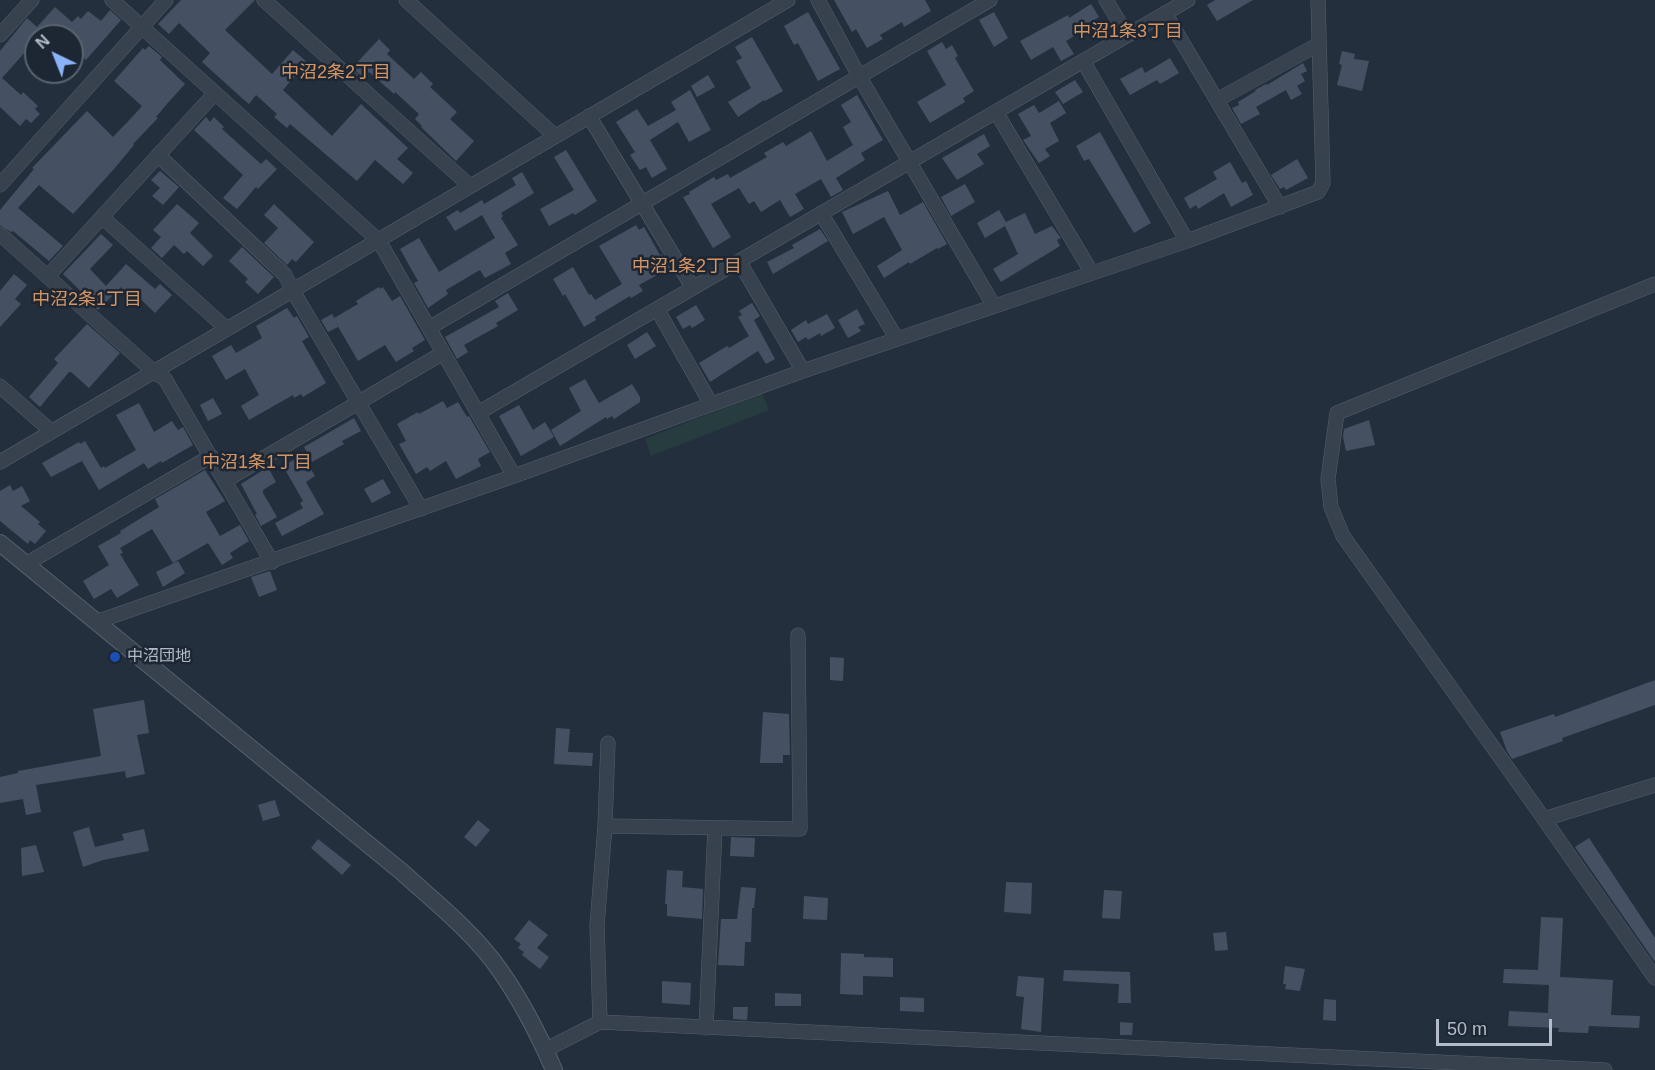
<!DOCTYPE html>
<html>
<head>
<meta charset="utf-8">
<style>
  body { margin:0 }
  #map { position:relative; width:1655px; height:1070px; overflow:hidden; background:#242f3e; font-family:Arial,sans-serif }
  canvas { display:block }
  .north { position:absolute; left:24px; top:24px; width:60px; height:60px; box-sizing:border-box; background:#1d2633; border:2px solid #59626f; border-radius:50%; rotate:317deg; font-size:16px; font-weight:700; line-height:24px; text-align:center; color:#b4bcc9 }
  .north::after { content:''; display:block; margin:auto; width:21px; height:27px; background:#8ab4f8; clip-path:polygon(50% 0,100% 100%,50% 72%,0 100%) }
  .scale { position:absolute; left:1436px; top:1019px; width:116px; height:27px; box-sizing:border-box; border:3px solid #b4bcc9; border-top:0; padding-left:8px; font-size:18px; line-height:21px; white-space:nowrap; color:#b4bcc9; -webkit-text-stroke:4px #1d2633; paint-order:stroke }
</style>
</head>
<body>
<div id="map">
<canvas width="1655" height="1070"></canvas>
<div class="north">N</div>
<div class="scale">50 m</div>
</div>
<script>
const context = document.querySelector('canvas').getContext('2d');
context.lineJoin = 'round';
function fillPath(path, color) { context.fillStyle = color; context.fill(path, 'evenodd'); }
function stroke(path, color, width, dash) { context.strokeStyle = color; context.lineWidth = width; context.lineCap = dash ? 'butt' : 'round'; context.setLineDash(dash || []); context.stroke(path); }
function label(font, color, halo, rows, align = 'center') {
  context.font = font + ' Arial,"Noto Sans JP",sans-serif'; context.lineWidth = 5; context.setLineDash([]); context.textBaseline = 'middle'; context.strokeStyle = halo; context.fillStyle = color; for (const [text, x, y, turn = 0] of rows) {
    context.save(); context.translate(x, y); context.rotate((+turn || 0) * Math.PI / 180); context.textAlign = isNaN(turn) ? turn : align; if (halo) context.strokeText(text, 0, 0); context.fillText(text, 0, 0); context.restore();
  }
}
fillPath(new Path2D(`
  M762,393L769,410L651,456L645,439Z`), '#263c3f');
fillPath(new Path2D(`
  M181,0H255L225,30L272,74L293,50L307,62L283,90L332,136L361,104L408,148L397,159L413,173L403,184L375,160L357,181L290,124L287,128L274,117L277,114L256,95L249,104L243,99L202,62L210,53L179,23L169,34L158,24Z
  M834,0H925L931,11L904,27L902,22L880,35L883,39L867,48L856,29L852,32Z
  M1215,0H1253L1217,21L1207,5Z
  M1091,4L1099,17L1077,30L1079,33L1066,41L1074,54L1061,61L1053,47L1031,60L1020,41L1068,15L1069,18Z
  M55,7L72,22L78,16L81,19L88,11L101,21L110,10L121,20L86,60L72,47V36H36V49L31,55L26,51L2,78L21,95L23,92L38,106L35,109L40,114L31,123L26,119L20,126L0,107V51L27,18L37,27Z
  M808,12L840,69L818,81L798,43L794,45L784,26Z
  M994,12L1008,38L994,47L979,20Z
  M752,37L783,91L765,101L764,100L738,117L728,102L751,88L736,61L742,58L735,47Z
  M379,39L390,50L387,54L414,79L421,72L433,84L430,87L457,112L450,119L474,141L456,161L421,127L422,126L415,119L419,114L395,92L394,94L369,72L364,78L352,68Z
  M942,42L946,49L952,45L958,56L955,58L974,91L963,98L965,102L930,123L917,102L946,85L927,51Z
  M149,46L162,57L160,60L185,84L166,105L156,117L158,118L133,144L134,145L114,169L73,214L39,185L18,208L63,246L49,261L13,231L11,232L0,225V210L34,169L32,168L87,111L113,137L135,114L142,106L114,81L143,48L145,50Z
  M1342,51L1355,54L1354,59L1369,61L1362,91L1337,85L1342,65L1339,64Z
  M1170,58L1179,73L1160,84L1157,80L1130,95L1120,79L1142,67L1145,73Z
  M1303,63L1307,71L1301,74L1305,81L1297,86L1302,94L1291,100L1286,90L1256,107L1260,114L1241,124L1232,108L1239,105L1238,102L1256,91L1255,90L1266,84L1267,85Z
  M708,75L715,87L697,97L691,86Z
  M1075,80L1083,92L1063,104L1055,92Z
  M690,90L711,130L689,142L678,122L650,140L667,169L652,178L646,167L640,170L630,155L635,152L616,122L637,109L648,126L676,110L671,102Z
  M857,95L883,140L861,153L865,160L836,178L843,190L831,197L821,179L795,194L804,209L790,217L780,200L761,212L754,201L749,204L739,188L711,204L731,237L713,248L683,197L690,194L689,192L714,177L716,180L728,174L730,178L767,157L764,153L783,142L786,146L811,131L827,161L853,145L843,127L851,122L841,105Z
  M1059,101L1066,113L1050,123L1059,141L1045,149L1050,156L1039,163L1023,140L1031,136L1018,114L1034,105L1039,113Z
  M206,117L210,122L214,117L224,127L222,129L261,164L266,159L277,169L258,189L256,187L237,209L223,198L243,175L194,130Z
  M1100,132L1151,223L1134,233L1089,159L1084,161L1076,146Z
  M984,134L990,146L977,154L984,164L957,180L942,158Z
  M566,150L597,201L575,215L573,213L549,226L540,209L574,190L554,157Z
  M1297,159L1308,178L1286,190L1284,187L1280,189L1271,175Z
  M1230,162L1242,183L1246,181L1253,195L1231,207L1224,193L1198,209L1196,205L1190,209L1184,198L1217,179L1213,172Z
  M160,171L179,187L163,205L152,196L160,188L151,180Z
  M522,172L534,193L501,213L503,216L501,218L518,245L505,253L511,264L485,278L480,270L473,274L446,290L448,294L428,308L414,283L418,281L400,249L419,238L439,272L495,238L482,215L455,231L446,217L458,210L460,213L482,200L484,204L516,185L512,178Z
  M965,184L975,202L951,216L941,197Z
  M888,191L900,215L923,202L947,244L938,249L937,248L910,264L909,262L884,278L877,266L902,250L884,217L853,234L842,212Z
  M177,204L199,223L190,233L213,256L203,266L187,251L184,254L174,245L162,258L151,248L161,237L153,230Z
  M274,204L314,242L296,262L292,259L287,265L264,243L278,228L264,215Z
  M999,210L1006,222L1025,213L1035,234L1052,226L1061,238L1057,240L1060,246L1001,282L993,269L1018,254L1005,226L985,238L977,223Z
  M636,225L639,230L644,227L660,255L662,254L670,268L639,285L643,291L631,298L630,296L595,317L596,320L584,327L565,294L563,296L553,279L573,267L589,295L591,294L595,300L622,284L599,246Z
  M820,229L828,241L773,274L767,262L794,248L792,245Z
  M101,234L113,245L90,269L106,286L126,264L155,289L160,284L172,295L155,313L130,289L127,293L121,287L98,310L88,300L89,299L63,274Z
  M242,247L274,277L258,294L245,282L248,279L229,261Z
  M14,274L27,285L15,299L21,304L0,327V291Z
  M379,287L380,289L383,287L392,301L400,296L425,340L412,348L414,351L396,362L385,345L358,361L336,323L338,327L328,332L321,320L332,314L334,318L358,304L356,301Z
  M508,293L518,310L496,323L498,326L464,345L468,352L457,359L445,337L499,307L495,301Z
  M752,303L760,316L754,320L775,359L766,364L758,351L710,382L699,363L727,346L729,348L749,336L738,317L742,315L739,311Z
  M696,305L705,320L692,328L690,325L683,329L676,317Z
  M287,308L294,318L297,316L309,337L302,341L326,383L303,397L301,394L294,398L293,395L249,420L241,406L259,395L245,369L226,380L212,356L231,345L236,353L262,338L256,326Z
  M857,309L865,324L858,327L861,331L848,338L838,320Z
  M827,314L835,328L821,336L820,333L808,340L806,337L798,342L791,330L806,320L808,324Z
  M87,324L120,353L89,388L71,372H69L40,407L29,397L58,363L54,359Z
  M647,332L656,346L635,359L627,345Z
  M585,379L599,403L632,384L640,397V402L614,419L612,416L607,419L606,417L560,446L551,430L581,411L569,388Z
  M213,398L222,414L208,421L200,405Z
  M443,401L447,408L458,402L467,417L469,416L490,452L478,459L481,466L456,479L446,461L430,471L427,467L416,474L399,444L406,441L397,424L418,412L419,414Z
  M139,403L154,432L172,421L178,430L183,427L193,445L162,463L161,461L148,469L144,463L99,490L82,461L51,477L42,463L79,442L80,444L85,441L101,468L104,466L105,468L136,450L116,415Z
  M519,405L533,430L545,422L554,437L521,456L499,416Z
  M354,418L361,431L342,441L344,444L312,462L304,447Z
  M1369,420L1375,445L1346,451L1343,437L1344,429Z
  M303,455L315,476L306,482L324,514L282,536L275,523L303,508L300,503L303,501L283,466Z
  M268,467L276,482L263,490V493L277,517L261,526L255,515L257,514L241,484Z
  M205,470L225,501L206,512L220,536L240,525L249,541L230,553L233,558L222,565L208,543L173,563L152,529L120,548L123,553L120,554L139,585L117,598L111,589L94,599L83,581L109,565L98,546L121,533L120,531L159,507L155,499Z
  M383,479L391,493L372,503L364,489Z
  M10,485L13,491L22,486L30,501L21,506L40,522L38,524L46,531L35,544L30,540L28,544L0,521V491Z
  M178,561L185,573L163,587L156,572Z
  M270,571L277,590L259,597L251,577Z
  M830,657L844,658L843,681L830,680Z
  M1655,680V705L1562,738L1563,741L1512,759L1507,751L1500,732L1554,714L1555,717Z
  M144,700L149,733L137,735L145,774L126,778L125,771L36,785L41,812L26,815L23,799L0,803V777L18,773V771L101,756L93,709Z
  M763,712L789,714L790,755H783V763H760Z
  M556,728L570,729L568,752L593,753L592,766L554,764Z
  M275,800L280,816L263,821L258,805Z
  M478,820L490,830L476,847L464,837Z
  M89,827L95,847L124,840L122,834L144,829L149,851L103,860L83,867L73,832Z
  M731,837L755,838L754,857L730,856Z
  M1589,838L1655,938V962L1575,847Z
  M318,839L351,865L342,875L311,848Z
  M36,845L44,872L22,876L21,848Z
  M667,870L683,871L682,887L703,889L702,919L667,916V904H665Z
  M1006,882L1032,883L1031,914L1004,912Z
  M741,887L756,888L754,908H752L751,942H745L744,966L718,965L721,919H737Z
  M1104,890L1122,891L1120,919L1102,918Z
  M804,896L828,898L827,920L803,919Z
  M1541,917L1563,918L1560,977L1613,980L1611,1015L1640,1016L1639,1028L1589,1026L1588,1033L1558,1032L1559,1028L1508,1026L1509,1011L1548,1013L1549,985L1503,983L1504,969L1538,970Z
  M529,920L548,935L537,948L549,957L540,969L522,955L524,952L518,948L521,944L514,939Z
  M1226,932L1228,950L1215,951L1213,933Z
  M841,953L864,954V957L893,958V977L863,976V995L840,994Z
  M1285,966L1305,969L1300,991L1285,989L1286,984H1283Z
  M1064,970L1130,972L1131,1003H1118L1119,984L1063,981Z
  M1018,976L1044,978L1041,1032L1021,1029L1024,997L1016,996Z
  M662,981L691,983L690,1005L662,1003Z
  M775,993L801,994V1006H775Z
  M900,997L924,998V1012L900,1011Z
  M1324,999L1336,1000V1021L1323,1020Z
  M733,1007H748L747,1020L733,1019Z
  M1120,1022L1133,1023L1132,1035H1120Z`), '#455162');
const minor = new Path2D(`
  M112,0L379,241L514,476
  M264,0L470,186
  M406,0L555,136
  M818,0L859,76L994,306
  M1106,0L1127,35
  M1165,13L1280,207
  M0,35L32,0
  M1083,61L1187,241
  M1217,100L1319,44
  M996,112L1092,273
  M589,116L693,288
  M158,155L285,275L293,291L421,509
  M0,185L166,0
  M821,213L897,339
  M102,217L227,329
  M0,234L154,372L165,379L272,562
  M739,261L803,371
  M48,276L215,93
  M657,309L711,404
  M429,328L990,0
  M0,386L51,431
  M478,413L1188,0
  M0,462L788,0
  M226,480L443,353
  M26,564L211,456
  M96,622L514,476L803,371L1187,241L1318,192L1323,183L1318,0
  M1655,785L1544,819L1655,978
  M1544,819L1343,536L1331,507L1328,479L1337,413L1655,284
  M605,826L608,743
  M600,1022L597,925L605,826L800,829L798,635
  M706,1028L715,828
  M545,1050L600,1022L1605,1070`);
const tertiary = new Path2D(`
  M0,543L402,872C435,902 474,933 499,969C521,1000 539,1035 554,1070`);
stroke(minor, '#565f6c', 15);
stroke(tertiary, '#565f6c', 18);
stroke(minor, '#38414e', 14);
stroke(tertiary, '#38414e', 16);
for (const [x, y, r, color] of [
  [115,657,6,"#1a4fb4"]
]) { const dot = new Path2D(); dot.arc(x, y, r, 0, 2 * Math.PI); context.fillStyle = color; context.fill(dot); stroke(dot, '#1d2633', 2); }
label('16px', '#b4bcc9', '#1d2633', [
  ["中沼団地",127,657]
], 'left');
label('18px', '#d59563', '#1d2633', [
  ["中沼1条3丁目",1128,32],
  ["中沼2条2丁目",336,73],
  ["中沼1条2丁目",687,267],
  ["中沼2条1丁目",87,300],
  ["中沼1条1丁目",257,463]
]);
</script>
</body>
</html>
